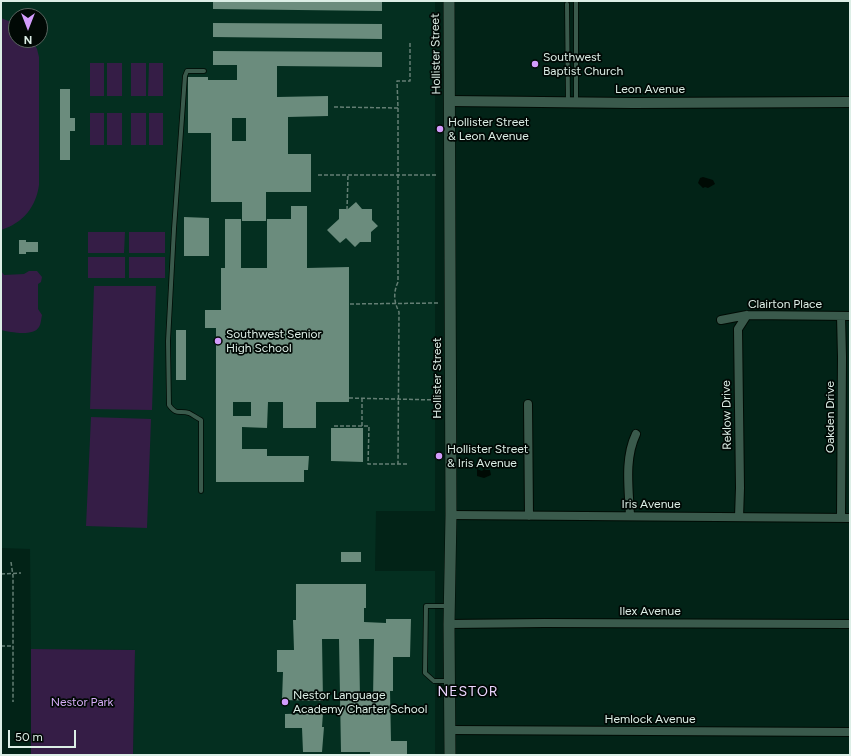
<!DOCTYPE html>
<html>
<head>
<meta charset="utf-8">
<style>
  body { margin:0 }
  #map { position:relative; width:851px; height:756px; overflow:hidden; background:#022317; font-family:Figtree,sans-serif }
  canvas { display:block }
  .frame { position:absolute; inset:0; border:2px solid #dceee6; pointer-events:none }
  .north { position:absolute; left:8px; top:8px; width:40px; height:40px; box-sizing:border-box; background:#010905; border:1px solid #59655f; border-radius:50%; rotate:180deg; font-size:11px; font-weight:700; line-height:16px; text-align:center; color:#dceee6 }
  .north::after { content:''; display:block; margin:auto; width:14px; height:18px; background:#d39cfc; clip-path:polygon(50% 0,100% 100%,50% 72%,0 100%) }
  .scale { position:absolute; left:8px; top:730px; width:68px; height:18px; box-sizing:border-box; border:2px solid #dceee6; border-top:0; padding-left:5px; font-size:12px; line-height:14px; white-space:nowrap; color:#dceee6; -webkit-text-stroke:3px #010905; paint-order:stroke }
</style>
</head>
<body>
<div id="map">
<canvas width="851" height="756"></canvas>
<div class="frame"></div>
<div class="north">N</div>
<div class="scale">50 m</div>
</div>
<script>
const context = document.querySelector('canvas').getContext('2d');
context.lineJoin = 'round';
function fillPath(path, color) { context.fillStyle = color; context.fill(path, 'evenodd'); }
function stroke(path, color, width, dash) { context.strokeStyle = color; context.lineWidth = width; context.lineCap = dash ? 'butt' : 'round'; context.setLineDash(dash || []); context.stroke(path); }
function label(font, color, halo, rows, align = 'center') {
  context.font = font + ' Figtree,sans-serif'; context.lineWidth = 3.5; context.setLineDash([]); context.textBaseline = 'middle'; context.strokeStyle = halo; context.fillStyle = color; for (const [text, x, y, turn = 0] of rows) {
    context.save(); context.translate(x, y); context.rotate((+turn || 0) * Math.PI / 180); context.textAlign = isNaN(turn) ? turn : align; if (halo) context.strokeText(text, 0, 0); context.fillText(text, 0, 0); context.restore();
  }
}
fillPath(new Path2D(`
  M1,1H435V511H376L375,571H435V755H133L135,650L31,649L30,549L1,548ZM16,16H40V40H16Z`), '#042f20');
fillPath(new Path2D(`
  M1,18L16,24V40H32L37,49L39,57V185C36,207 23,223 1,230Z
  M90,63H104V96H90Z
  M107,63H122V96H107Z
  M131,63H146V96H131Z
  M149,63H163V96H148Z
  M90,113H104V145H90Z
  M107,113H122V145H107Z
  M131,113H146V145H131Z
  M149,113H163V145H149Z
  M88,232H125L124,253H88Z
  M129,232H165V253H129Z
  M88,257H125V278H88Z
  M129,257H165V278H129Z
  M1,271L4,275L24,274L29,271H37L42,277L41,282L38,284V309L42,315C41,319 41,324 39,327C33,337 10,332 1,330Z
  M94,286H156L152,410L90,409Z
  M91,417L151,419L147,528L86,526Z
  M31,649L135,650L133,755H31Z`), '#351d46');
fillPath(new Path2D(`
  M703,177L713,180L715,184L708,188L705,187L703,188L698,183L700,178Z
  M477,469L482,471L484,469L486,470H490L491,475L484,478L477,476Z`), '#000a04');
fillPath(new Path2D(`
  M213,1H382V11L213,9Z
  M213,23L382,24V39L213,37Z
  M213,51L382,52V67L277,66V97L328,96V116L288,117V154H311V192H266V221H242V202H211V133H188V77H208V80H237V65H213ZM232,118H246V141H232Z
  M60,89H70V118H75V131H70V160H60Z
  M356,202L362,209H372V220L378,226L371,232V242H360L355,247L346,238L340,243L327,230L339,219V209H348Z
  M291,206H307V268L349,267V402H316V428H283V402H268L267,428L242,427V449H267V456H309L308,470H304V482H216V328H205V310H221V268H225V219H241V268H267V219H291ZM233,402H251V416H233Z
  M184,217L209,218V256H184Z
  M19,240H26V242H38V252H26V254H19Z
  M176,330H186V380H176Z
  M331,428H363V462L331,461Z
  M341,552H361V562H341Z
  M296,584H366V608H364V622L386,623V619H411L410,657H393V691H390L391,741H407V755H370V752H341L339,639H322L323,701L282,700L283,672H277V650H294L293,620H296ZM359,639H374L373,698H360Z
  M323,713L322,727H324L322,752H303L302,728H285V714Z`), '#6b8c7d');
const service = new Path2D(`
  M567,4L568,102
  M576,102V1
  M201,491V420C197,418 193,415 189,413C179,410 177,416 169,405L168,341L174,229L185,76L187,71H204
  M448,606H426L425,673L434,681H448`);
const minor = new Path2D(`
  M841,316L842,357L841,517
  M721,320L747,315L850,316
  M528,404L529,516
  M451,515L850,518
  M630,516C629,489 624,459 636,434
  M739,517L740,488L738,329L747,315
  M449,624L544,623L850,624
  M450,730L850,732`);
const tertiary = new Path2D(`
  M450,101L633,103L850,102`);
const secondary = new Path2D(`
  M449,1L451,515L449,624L450,755`);
stroke(service, '#000b04', 5.5);
stroke(minor, '#000b04', 10);
stroke(tertiary, '#000b04', 12);
stroke(secondary, '#000b04', 12);
stroke(new Path2D(`
  M334,107L398,108L397,81H410V43
  M398,108V282C393,293 394,302 399,312L398,464
  M318,175H437
  M347,210L348,175
  M350,304L438,303
  M349,398L437,400
  M362,398V426
  M334,426H369L368,464H408
  M11,562L13,576V702
  M1,574L21,573
  M1,646H13`), '#647f74', 1.5, [4, 2]);
stroke(service, '#3a5a4c', 4);
stroke(minor, '#3a5a4c', 8);
stroke(tertiary, '#3a5a4c', 10);
stroke(secondary, '#3a5a4c', 11);
for (const [x, y, r, color] of [
  [535,64,4,"#d39cfc"],
  [440,129,4,"#d39cfc"],
  [218,341,4,"#d39cfc"],
  [439,456,4,"#d39cfc"],
  [285,702,4,"#d39cfc"]
]) { const dot = new Path2D(); dot.arc(x, y, r, 0, 2 * Math.PI); context.fillStyle = color; context.fill(dot); stroke(dot, '#010905', 1.5); }
label('12px', '#dceee6', '#010905', [
  ["Hollister Street",436,54,-91],
  ["Leon Avenue",650,89],
  ["Clairton Place",785,304],
  ["Hollister Street",437,378,-90],
  ["Reklow Drive",727,415,-91],
  ["Oakden Drive",830,417,-90],
  ["Iris Avenue",651,504],
  ["Ilex Avenue",650,611],
  ["Hemlock Avenue",650,719]
]);
label('12px', '#dceee6', '#010905', [
  ["Southwest",543,57],
  ["Baptist Church",543,71],
  ["Hollister Street",448,122],
  ["& Leon Avenue",448,136],
  ["Southwest Senior",226,334],
  ["High School",226,348],
  ["Hollister Street",447,449],
  ["& Iris Avenue",447,463],
  ["Nestor Language",293,695],
  ["Academy Charter School",293,709]
], 'left');
label('12px', '#d5abf6', '#010905', [
  ["Nestor Park",82,702]
]);
context.letterSpacing = '1px';
label('14px', '#ecd6ff', '#010905', [
  ["NESTOR",468,692]
]);
context.letterSpacing = '0px';
</script>
</body>
</html>
